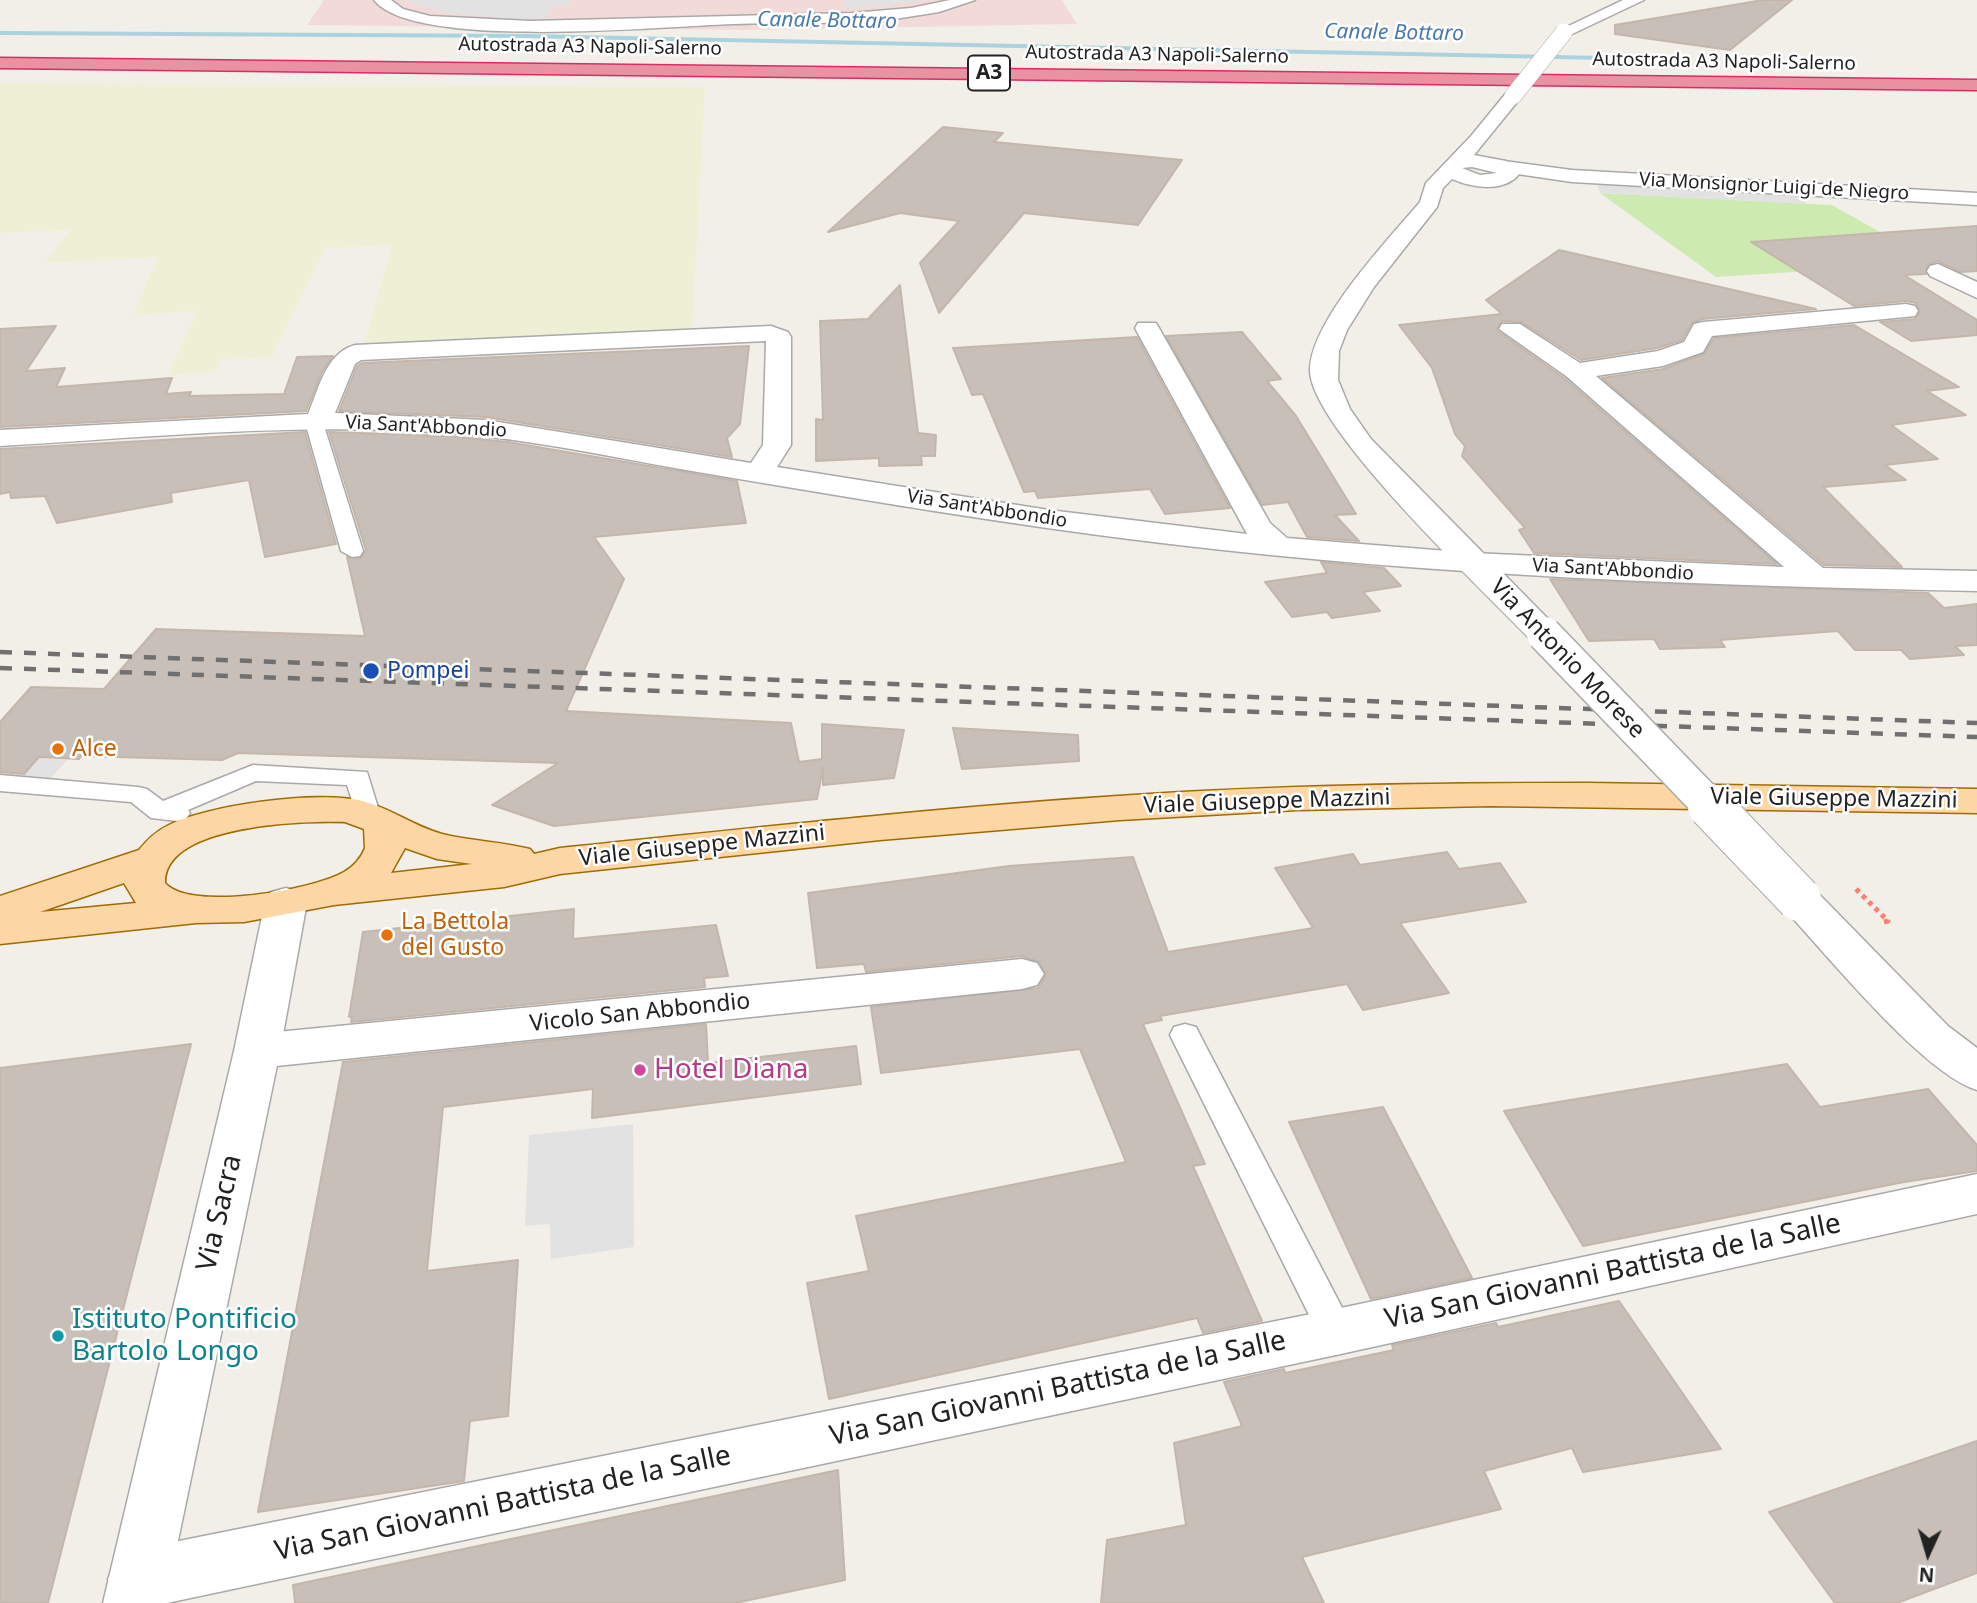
<!DOCTYPE html>
<html>
<head>
<meta charset="utf-8">
<style>
  body { margin:0 }
  #map { position:relative; width:1977px; height:1603px; overflow:hidden; background:#f2efe9; font-family:"Noto Sans",sans-serif }
  canvas { display:block }
  .north { position:absolute; left:1893px; top:1519px; width:70px; height:70px; -webkit-text-stroke:5px #fff; paint-order:stroke; rotate:184deg; font-size:19px; font-weight:700; line-height:28px; text-align:center; color:#222 }
  .north::after { content:''; display:block; margin:auto; width:24px; height:32px; background:#222; clip-path:polygon(50% 0,100% 100%,50% 72%,0 100%) }
</style>
</head>
<body>
<div id="map">
<canvas width="1977" height="1603"></canvas>
<div class="north">N</div>
</div>
<script>
const context = document.querySelector('canvas').getContext('2d');
context.lineJoin = 'round';
function fillPath(path, color) { context.fillStyle = color; context.fill(path, 'evenodd'); }
function stroke(path, color, width, dash) { context.strokeStyle = color; context.lineWidth = width; context.lineCap = dash ? 'butt' : 'round'; context.setLineDash(dash || []); context.stroke(path); }
function label(font, color, halo, rows, align = 'center') {
  context.font = font + ' "Noto Sans",sans-serif'; context.lineWidth = 5; context.setLineDash([]); context.textBaseline = 'middle'; context.strokeStyle = halo; context.fillStyle = color; for (const [text, x, y, turn = 0] of rows) {
    context.save(); context.translate(x, y); context.rotate((+turn || 0) * Math.PI / 180); context.textAlign = isNaN(turn) ? turn : align; if (halo) context.strokeText(text, 0, 0); context.fillText(text, 0, 0); context.restore();
  }
}
fillPath(new Path2D(`
  M324,0H1062L1077,24L742,30L307,25Z`), '#f2dad9');
fillPath(new Path2D(`
  M0,83L705,87L692,333L363,348L392,245L325,248L272,357L220,360L213,372L168,375L197,311L133,315L158,257L45,263L70,230L0,233Z`), '#eef0d5');
fillPath(new Path2D(`
  M1600,193L1832,205L1935,263L1716,277Z`), '#cdebb0');
fillPath(new Path2D(`
  M405,0H571L570,6L550,7L547,18L515,19L441,12Z
  M843,0H931L845,9Z
  M1597,183L1798,194L1806,204L1600,193Z
  M0,756L67,760L38,793L0,792Z
  M633,1124L634,1247L551,1259L550,1224L525,1226L529,1135Z`), '#e2e2e2');
fillPath(new Path2D(`
  M0,31L527,34L1653,57L1656,59L1653,61L527,38L0,35Z`), '#aad3df');
const building = new Path2D(`
  M1763,0H1792L1730,50L1615,34V25Z
  M943,127L1003,133L994,142L1182,160L1138,225L1024,213L939,313L920,263L959,221L900,213L828,232Z
  M1977,226V271L1961,272L1937,261L1928,265L1926,274L1904,275L1977,320V335L1911,341L1880,322L1915,319L1920,312L1916,303L1906,301L1854,306L1751,242Z
  M1559,250L1816,309L1702,319L1692,323L1682,340L1657,348L1581,360L1521,322L1502,321L1496,330L1564,378L1777,564L1534,553L1519,530L1525,528L1462,456L1465,446L1455,434L1432,368L1399,325L1502,314L1486,300Z
  M900,285L918,433L936,435L935,456H921L922,465L879,466V458L816,461V419L823,420L820,321L868,319Z
  M1854,325L1959,387L1927,391L1966,415L1891,425L1938,459L1885,465L1906,480L1823,487L1902,567L1824,565L1602,378L1663,369L1704,354L1714,338Z
  M56,326L26,371L65,368L56,387L172,378L166,394L191,392L189,396L284,394L297,357L333,356L322,372L306,411L0,427V329Z
  M1242,332L1281,379L1267,381L1296,416L1356,514L1335,515L1359,541L1307,537L1288,502L1262,505L1166,336Z
  M1137,337L1230,508L1165,514L1150,489L1038,498L1035,491L1024,492L983,394L972,395L953,348Z
  M749,346L740,424L727,438L732,457L486,417L339,411L357,366L362,363Z
  M305,432L336,544L265,557L249,480L171,493L172,502L57,523L45,496L11,498L10,492L0,494V449Z
  M329,432L449,436L508,442L737,481L746,523L594,537L624,579L566,711L791,723L799,762L822,759V724L904,730L894,778L823,785V768L817,799L554,826L492,805L558,763L238,753L222,760L81,756L79,759L39,757L24,774L0,772V722L31,687L104,689L156,629L365,636L347,557L360,559L366,550Z
  M1321,562L1384,568L1401,586L1363,592L1380,611L1332,618L1327,612L1292,617L1265,582L1327,573Z
  M1550,579L1928,593L1944,608L1977,604V645L1955,646L1964,655L1910,659L1901,650H1855L1838,631L1720,640L1725,647L1660,649L1654,639L1589,641Z
  M953,728L1078,735L1079,761L962,769Z
  M1447,852L1459,869L1500,863L1526,902L1400,923L1449,993L1363,1010L1347,984L1160,1016L1162,1020L1143,1024L1205,1164L1193,1166L1262,1321L1203,1333L1197,1318L829,1399L807,1283L869,1271L856,1216L1126,1162L1080,1049L881,1073L871,1007L1038,988L1046,975L1039,962L1022,956L866,972L864,964L817,968L808,893L1009,866L1133,857L1168,952L1313,928L1275,868L1353,854L1360,865Z
  M574,909L573,939L716,925L728,976L704,978L705,987L351,1022L352,1017H349L363,932Z
  M706,1024L708,1063L856,1046L861,1084L592,1118L593,1089L443,1107L427,1271L518,1260L508,1416L470,1421L464,1481L258,1512L343,1062Z
  M191,1044L48,1603H0V1068Z
  M1787,1064L1820,1107L1928,1089L1977,1145V1171L1904,1182L1583,1246L1504,1111Z
  M1383,1107L1472,1278L1371,1299L1289,1122Z
  M1619,1301L1721,1449L1583,1472L1572,1448L1484,1471L1501,1509L1302,1557L1324,1603H1101L1107,1540L1186,1525L1174,1443L1242,1426L1224,1382L1284,1369L1285,1373L1394,1350L1392,1345L1496,1323L1498,1327Z
  M1977,1441V1573L1897,1603H1835L1769,1512Z
  M838,1470L845,1580L735,1603H295L293,1585Z`);
fillPath(building, '#c7bfb8');
stroke(building, '#c4b6ab', 2);
const service = new Path2D(`
  M318,416L327,422L325,429L363,551L360,556L352,557L341,551L307,429L311,418Z
  M253,765L367,772L380,814L376,820H358L347,785L256,781L188,810L190,813L186,819L177,821L151,818L131,802L0,791V775L138,787L147,789L163,801Z
  M1185,1024L1196,1027L1200,1035L1349,1321L1354,1332L1349,1343L1336,1348L1323,1343L1170,1035L1174,1027Z`);
const minor = new Path2D(`
  M374,0H391L403,9L430,16L530,21L852,13L911,8L950,0H975L939,12L882,21C832,24 783,22 733,24C666,26 414,51 374,0Z
  M1504,161L1572,170L1977,193V205L1572,182L1497,171L1494,167L1497,163Z
  M1938,264L1977,282V298L1930,276L1927,271L1930,266Z
  M1906,304L1915,306L1918,311L1915,316L1712,336L1703,352L1663,366L1596,376L1823,568L1977,571V591C1708,586 1438,576 1170,544C1008,525 847,497 686,470C607,456 529,439 449,433C300,422 149,437 0,446V430L308,414C319,388 326,353 355,345L771,326L788,332L791,337V445L777,467L1049,510L1247,534L1135,328L1138,323H1156L1159,328L1270,523L1287,538L1472,553L1784,567L1566,376L1499,329L1502,324H1520L1580,363L1658,351L1684,342L1694,324L1703,322ZM766,341L763,445L751,463L486,420L335,413L355,364L361,360Z
  M1022,959L1037,963L1044,974L1037,985L1022,989L257,1068L241,1063L234,1051L241,1039L257,1034Z
  M1977,1174V1214L1336,1355L167,1603L117,1600L108,1579L117,1558L139,1549L1336,1309Z`);
const tertiary = new Path2D(`
  M1623,0H1644L1570,35H1558L1556,32Z
  M1513,91L1522,96L1474,155L1506,161L1520,173C1505,193 1472,188 1452,179L1443,188L1437,207L1374,287L1347,330L1339,351L1338,380L1350,409L1371,439L1556,627L1561,634L1556,641L1544,644L1532,641C1487,594 1308,426 1310,369C1312,319 1388,240 1420,202L1426,183L1471,136L1507,92ZM1472,167L1497,173L1480,175L1462,168Z
  M1799,885L1814,889L1948,1026L1977,1048V1090C1922,1073 1827,954 1784,909L1778,899L1784,889Z
  M286,888L301,892L307,902L280,1051L165,1603H103L234,1051L265,902L271,892Z`);
const primary = new Path2D(`
  M1588,783L1977,789V813L1491,806L1297,810L1120,820L880,840L560,874L504,887L334,905L244,922L196,923L0,944V896L139,850C147,840 155,832 167,826C206,805 319,790 362,801C391,808 416,828 446,835C474,841 502,842 530,849L534,854L560,848C746,829 932,808 1118,796C1275,785 1431,783 1588,783ZM345,822L364,829L365,848C361,858 354,866 344,872C313,890 190,912 165,883C164,824 304,821 345,822ZM405,848L437,859L472,864L391,873ZM124,883L136,903L40,912Z`);
const motorway = new Path2D(`
  M0,58L1977,80V90L0,68Z`);
stroke(service, '#a9a9a9', 3);
stroke(minor, '#a9a9a9', 3);
stroke(tertiary, '#a9a9a9', 3);
stroke(primary, '#a06b00', 3);
stroke(motorway, '#dc2a67', 3);
stroke(new Path2D(`
  M1856,889L1888,921L1884,922`), '#fa8072', 5, [4.5, 4.5]);
fillPath(service, '#fff');
fillPath(minor, '#fff');
fillPath(tertiary, '#fff');
fillPath(primary, '#fcd6a4');
fillPath(motorway, '#e892a2');
stroke(new Path2D(`
  M0,652L1977,723
  M0,668L1977,737`), '#707070', 4.5, [12, 12]);
const tertiaryBridgeFar2 = new Path2D(`
  M1513,96L1564,32`);
const tertiaryBridgeFar1 = new Path2D(`
  M1544,634L1712,808`);
const tertiaryBridge = new Path2D(`
  M1710,806L1799,899`);
stroke(tertiaryBridgeFar2, '#a9a9a9', 18, []);
stroke(tertiaryBridgeFar1, '#a9a9a9', 37, []);
stroke(tertiaryBridge, '#a9a9a9', 46, []);
stroke(tertiaryBridgeFar2, '#fff', 17);
stroke(tertiaryBridgeFar1, '#fff', 34);
stroke(tertiaryBridge, '#fff', 44);
for (const [x, y, r, color] of [
  [371,671,9,"#1a4fb4"],
  [58,749,7,"#e8710a"],
  [387,935,7,"#e8710a"],
  [640,1070,7,"#d1479c"],
  [58,1336,7,"#0f9aa8"]
]) { const dot = new Path2D(); dot.arc(x, y, r, 0, 2 * Math.PI); context.fillStyle = color; context.fill(dot); stroke(dot, '#fff', 2.5); }
label('19px', '#222', '#fff', [
  ["Autostrada A3 Napoli-Salerno",590,47,1],
  ["Autostrada A3 Napoli-Salerno",1157,55,1],
  ["Autostrada A3 Napoli-Salerno",1724,62,1],
  ["Via Monsignor Luigi de Niegro",1774,187,3],
  ["Via Sant'Abbondio",426,427,3],
  ["Via Sant'Abbondio",987,509,9],
  ["Via Sant'Abbondio",1613,570,3]
]);
label('italic 21px', '#4a7aab', '#fff', [
  ["Canale Bottaro",827,21,1],
  ["Canale Bottaro",1394,33,1]
]);
for (const [x, y, w] of [
  [989,73,42]
]) { const box = new Path2D(); box.roundRect(x - w / 2, y - 17.5, w, 35, 5); context.fillStyle = '#fff'; context.fill(box); stroke(box, '#222', 2); }
label('bold 21px', '#222', null, [
  ["A3",989,73]
]);
label('23px', '#222', '#fff', [
  ["Via Antonio Morese",1567,659,46],
  ["Viale Giuseppe Mazzini",1834,799,1],
  ["Viale Giuseppe Mazzini",1267,802,-2],
  ["Viale Giuseppe Mazzini",702,846,-6],
  ["Vicolo San Abbondio",640,1013,-6]
]);
label('23px', '#164399', '#fff', [
  ["Pompei",387,671]
], 'left');
label('23px', '#c56008', '#fff', [
  ["Alce",72,749],
  ["La Bettola",401,922],
  ["del Gusto",401,948]
], 'left');
label('28px', '#b23c85', '#fff', [
  ["Hotel Diana",654,1070]
], 'left');
label('28px', '#222', '#fff', [
  ["Via Sacra",220,1213,-77],
  ["Via San Giovanni Battista de la Salle",1613,1272,-12],
  ["Via San Giovanni Battista de la Salle",1058,1389,-12],
  ["Via San Giovanni Battista de la Salle",503,1504,-12]
]);
label('28px', '#0d838f', '#fff', [
  ["Istituto Pontificio",72,1320],
  ["Bartolo Longo",72,1352]
], 'left');
</script>
</body>
</html>
